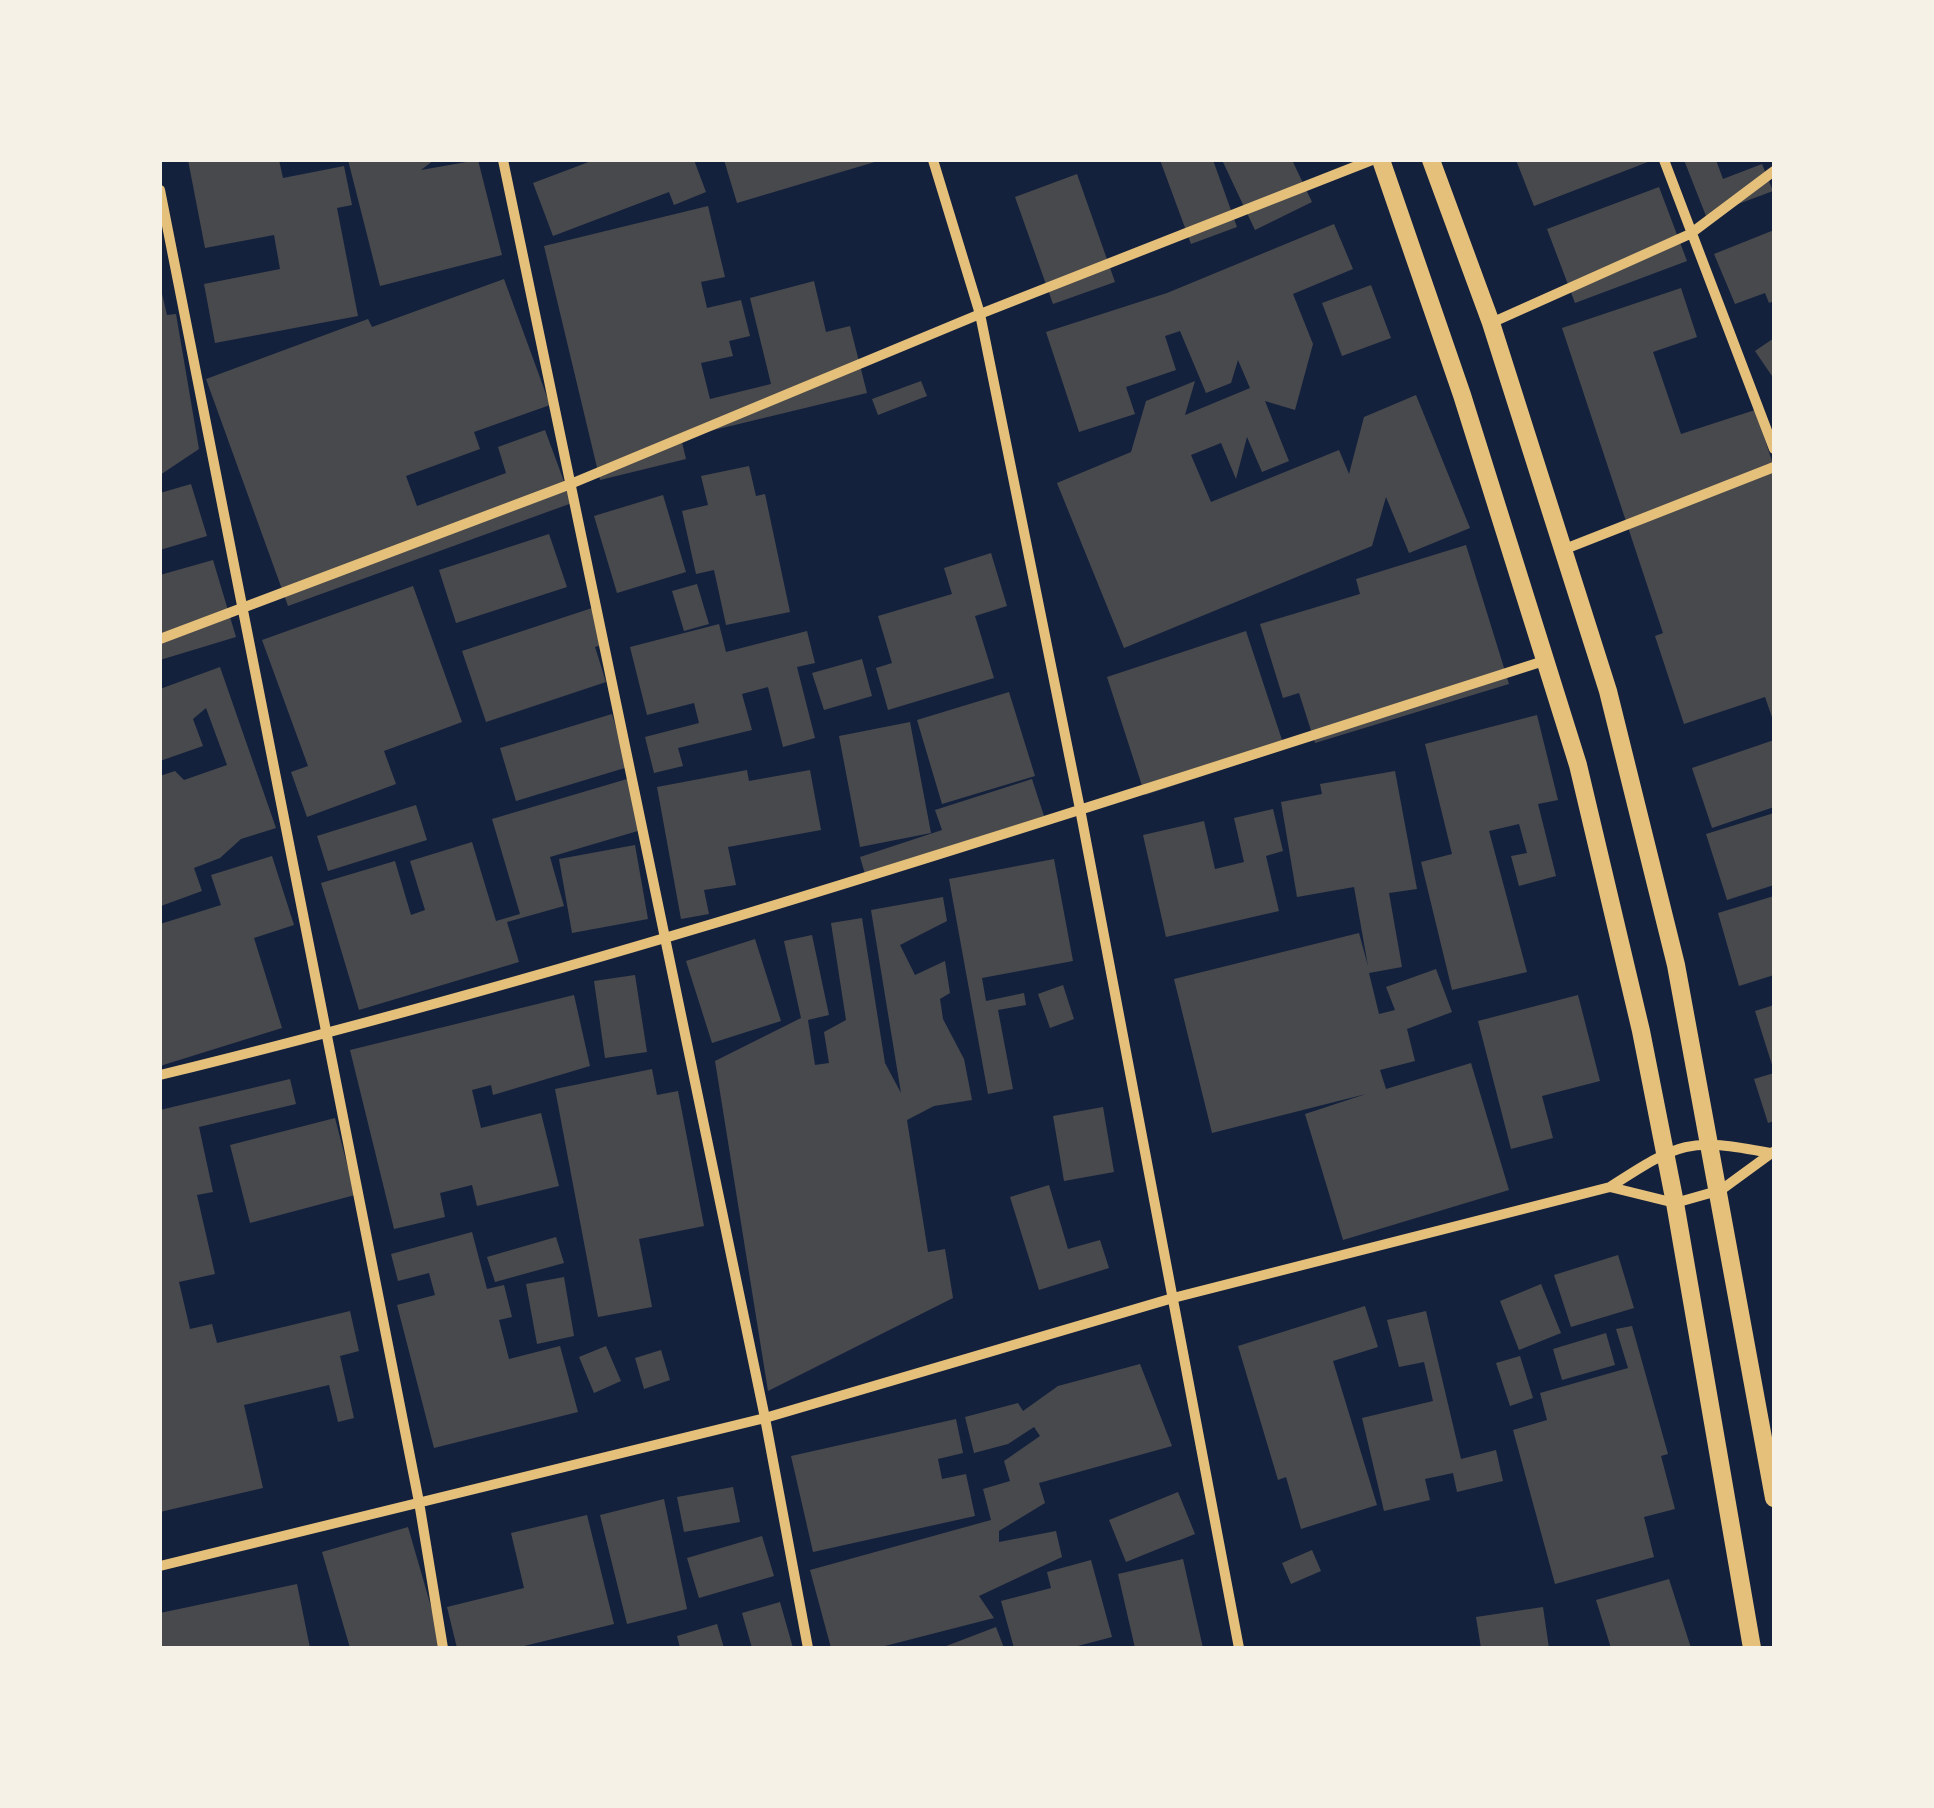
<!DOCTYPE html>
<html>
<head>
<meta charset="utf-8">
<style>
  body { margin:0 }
  #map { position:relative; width:1934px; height:1808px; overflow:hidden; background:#14213d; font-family:Merriweather,serif }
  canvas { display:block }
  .frame { position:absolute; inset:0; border:162px solid #f6f1e7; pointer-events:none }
</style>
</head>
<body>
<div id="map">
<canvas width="1934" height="1808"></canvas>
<div class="frame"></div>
</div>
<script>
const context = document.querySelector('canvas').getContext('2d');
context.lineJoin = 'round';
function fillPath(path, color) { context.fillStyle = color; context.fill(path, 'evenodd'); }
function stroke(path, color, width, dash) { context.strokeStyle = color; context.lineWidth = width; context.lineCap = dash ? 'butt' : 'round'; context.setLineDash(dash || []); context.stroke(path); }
fillPath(new Path2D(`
  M188,160H279L283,178L344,166L352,205L337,208L358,316L215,343L204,284L280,269L274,235L205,248Z
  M348,160H434L421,170L478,160L502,255L380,286Z
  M594,160H694L706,192L674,205L669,192L553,236L533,183Z
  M724,160H878V161L737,203Z
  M1160,160H1213L1237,227L1191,244Z
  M1222,160H1292L1312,202L1255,230Z
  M1516,160H1653L1534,206Z
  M1684,160H1716L1723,179L1762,164L1773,191L1706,216Z
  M1077,174L1115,282L1053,304L1015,197Z
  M1659,187L1687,261L1575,303L1547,229Z
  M708,206L725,277L701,282L707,308L741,300L750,336L729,341L733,356L701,363L710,399L771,384L750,298L814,281L826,332L850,326L867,393L681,438L686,459L600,480L544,246Z
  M1334,224L1353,269L1293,294L1313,344L1295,410L1265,401L1289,461L1262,472L1247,437L1236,479L1221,443L1191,455L1211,502L1339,450L1349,474L1364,417L1416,395L1470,528L1409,553L1386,497L1372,546L1124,648L1057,483L1131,452L1146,401L1195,381L1185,415L1250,388L1238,360L1231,383L1206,393L1180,331L1165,336L1176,370L1126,387L1135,414L1079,432L1046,332L1167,293Z
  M1774,230V301L1769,303L1765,293L1735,304L1714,254Z
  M504,279L550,405L474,432L480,449L406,476L417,506L506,473L498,447L545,430L572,503L288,606L206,379L368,319L372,327Z
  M160,285L167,315L176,314L199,449L160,475Z
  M1371,285L1391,338L1342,356L1322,303Z
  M1681,288L1697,337L1653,352L1681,434L1755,410L1774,467V723L1765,697L1684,724L1655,636L1663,633L1562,328Z
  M1774,338V379L1755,351Z
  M921,381L927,396L878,415L872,399Z
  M749,466L756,496L765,494L790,612L726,625L714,570L696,574L682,511L708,505L701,476Z
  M191,484L207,536L160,550V493Z
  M663,495L686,572L617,593L594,516Z
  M549,534L567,587L456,623L439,570Z
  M1466,545L1509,684L1315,743L1299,693L1283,698L1260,624L1360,594L1356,579Z
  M991,553L1007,606L975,616L994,678L888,710L876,668L892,663L878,616L952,594L944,568Z
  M213,560L236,637L160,660V575Z
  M697,584L709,624L684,631L672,591Z
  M413,586L462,722L384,751L396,784L307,817L291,772L308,766L262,640Z
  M592,608L604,644L595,647L606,682L486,722L462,651Z
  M719,624L726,652L807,631L815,663L797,667L815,738L783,747L768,687L742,694L752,730L678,748L683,766L654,773L645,737L699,723L694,703L647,715L630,647Z
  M1246,631L1285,749L1145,795L1107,677Z
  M862,659L872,696L824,710L812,673Z
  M220,667L276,828L241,839L220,858L194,868L202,891L161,906L160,776L175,771L184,780L227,765L206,708L193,719L203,746L160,761V689Z
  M1009,692L1035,776L942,804L917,720Z
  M612,714L628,767L516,801L500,748Z
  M1537,715L1558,800L1538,804L1556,876L1519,886L1511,856L1527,853L1519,824L1489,831L1527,972L1452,990L1421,862L1452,854L1425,744Z
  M910,722L931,833L860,847L839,736Z
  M1774,740V807L1712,828L1692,768Z
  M747,770L749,781L810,770L821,830L728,847L736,885L704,890L709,914L681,919L657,787Z
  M1395,771L1417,889L1389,893L1402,967L1369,973L1379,1014L1395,1010L1386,987L1436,969L1452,1012L1407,1029L1415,1061L1380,1070L1386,1089L1471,1063L1509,1190L1343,1240L1305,1114L1366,1094L1212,1133L1174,979L1359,933L1368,966L1354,887L1297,897L1281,802L1322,794L1320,784Z
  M627,779L641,830L550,857L564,906L507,922L519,962L359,1010L321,883L395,861L411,915L425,910L410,861L472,842L496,921L520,914L492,819Z
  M1032,779L1044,816L865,874L860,857L942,830L935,810Z
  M416,805L427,840L328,871L317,836Z
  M1273,809L1283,851L1266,856L1279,911L1166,937L1143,835L1204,821L1215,869L1244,862L1234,818Z
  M1774,813V885L1727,900L1706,834Z
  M635,845L648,919L572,933L559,859Z
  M272,856L294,925L254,938L282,1028L160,1066V924L221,905L211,875Z
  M1054,859L1073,961L982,978L986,1001L1024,993L1026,1005L998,1010L1013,1089L988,1094L949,879Z
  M1774,896V975L1739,986L1718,913Z
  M943,897L947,921L900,945L915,975L945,961L950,993L940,999L943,1019L964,1059L972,1100L934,1106L907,1120L928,1252L945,1249L953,1298L768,1391L715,1061L801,1018L784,941L812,935L829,1015L808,1020L815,1065L829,1063L824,1032L846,1020L831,923L862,918L885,1063L901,1093L871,910Z
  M755,939L781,1021L712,1043L686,961Z
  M635,975L647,1052L605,1058L594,981Z
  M1063,985L1074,1019L1050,1028L1038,994Z
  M574,995L590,1066L493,1095L491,1085L472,1090L481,1128L541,1113L559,1186L477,1206L472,1185L440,1193L445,1217L394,1229L350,1050Z
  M1578,995L1600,1081L1542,1096L1553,1138L1511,1149L1478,1021Z
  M1774,1005V1068H1773L1755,1011Z
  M652,1069L657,1095L678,1091L704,1226L639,1239L652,1307L598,1317L555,1089Z
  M1774,1073V1121L1768,1123L1754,1079Z
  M290,1079L296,1104L199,1127L213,1192L197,1195L215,1274L179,1282L190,1329L212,1324L217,1343L350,1311L359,1351L340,1356L354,1418L338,1422L329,1385L244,1405L263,1488L160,1512V1110Z
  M1103,1107L1114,1172L1064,1181L1053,1116Z
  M335,1118L355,1195L250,1223L230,1145Z
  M1049,1185L1068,1249L1100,1240L1109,1268L1039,1290L1010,1197Z
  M472,1232L487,1289L504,1285L512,1317L499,1320L509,1359L560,1346L578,1412L434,1448L397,1305L435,1295L429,1273L398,1281L391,1254Z
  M556,1237L564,1263L495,1282L487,1257Z
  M1618,1255L1634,1308L1571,1327L1554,1275Z
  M564,1277L574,1336L537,1344L526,1284Z
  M1541,1284L1561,1333L1519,1350L1500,1301Z
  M1365,1306L1378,1347L1333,1361L1377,1505L1301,1529L1286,1477L1278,1480L1238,1346Z
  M1426,1311L1461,1459L1496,1450L1503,1481L1457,1492L1453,1473L1425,1479L1430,1500L1384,1511L1362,1418L1433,1401L1424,1362L1399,1367L1387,1320Z
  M1632,1326L1668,1454L1661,1456L1675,1509L1644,1517L1654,1557L1555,1584L1513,1430L1547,1420L1540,1393L1628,1368L1616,1329Z
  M1606,1333L1615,1365L1562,1380L1553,1349Z
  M606,1346L621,1381L594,1393L579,1357Z
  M661,1350L670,1380L644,1389L635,1358Z
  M1520,1356L1533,1398L1510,1406L1496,1363Z
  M1140,1364L1172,1446L1039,1483L1045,1503L999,1531V1542L1056,1531L1062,1557L979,1596L994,1618L877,1648H831L810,1570L991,1520L983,1489L1010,1481L1004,1461L1040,1436L1034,1427L1008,1444L974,1453L965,1417L1018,1403L1023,1411L1058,1386Z
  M956,1419L963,1453L938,1459L942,1479L966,1474L975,1516L813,1552L791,1456Z
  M733,1487L740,1522L684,1532L677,1497Z
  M1178,1492L1195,1534L1126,1562L1109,1520Z
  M664,1499L687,1609L627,1624L600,1515Z
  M587,1515L614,1624L516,1648H457L447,1607L524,1588L511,1533Z
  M408,1527L443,1648H350L322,1552Z
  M762,1536L774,1576L699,1598L687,1558Z
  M1312,1550L1321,1571L1291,1584L1282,1563Z
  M1183,1559L1203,1648H1135L1118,1574Z
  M1091,1560L1112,1637L1074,1647L1014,1648L1001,1601L1051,1588L1047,1572Z
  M1669,1579L1691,1648H1611L1596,1600Z
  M297,1584L310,1648H160V1613Z
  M780,1602L793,1648H752L742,1613Z
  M1543,1607L1549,1648H1481L1476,1617Z
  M717,1624L724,1648H680L677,1636Z
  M996,1627L1004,1648H941Z`), '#48494c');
stroke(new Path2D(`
  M503,160L765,1418L808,1648
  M933,160L980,314L1080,809L1239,1648
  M1664,160L1774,449
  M160,190L419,1502L443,1648
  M1491,323L1690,234L1774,171
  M1565,549L1774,467
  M160,639L568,485L980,314L1372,160
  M160,1075C629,961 1087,807 1547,660
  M1610,1187L1675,1203L1721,1190L1773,1152
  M160,1566L765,1418L1173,1298L1610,1187C1680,1142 1688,1137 1770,1153`), '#e5c07b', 10);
stroke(new Path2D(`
  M1381,160L1462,395L1578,765L1641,1031L1675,1203L1752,1648
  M1431,160L1491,323L1608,691L1676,965L1774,1498`), '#e5c07b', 18);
</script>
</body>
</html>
